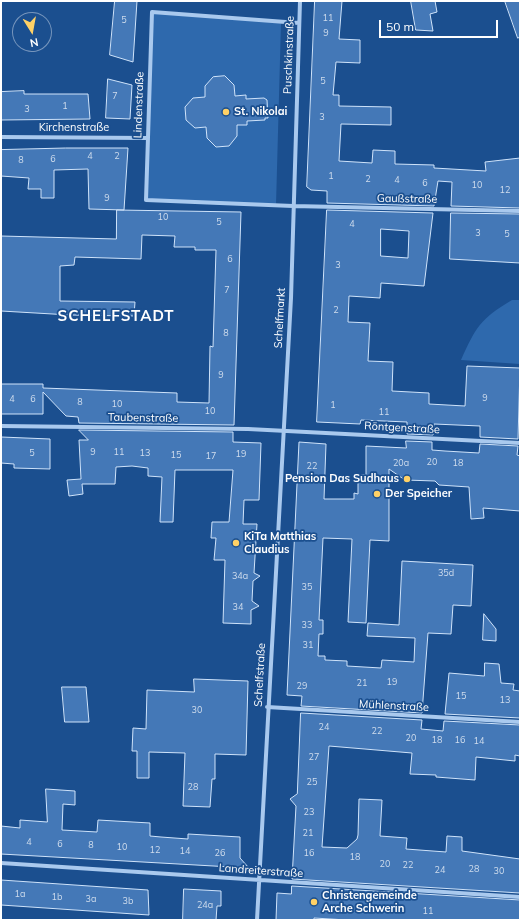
<!DOCTYPE html>
<html>
<head>
<meta charset="utf-8">
<style>
  body { margin:0 }
  #map { position:relative; width:521px; height:921px; overflow:hidden; background:#1b4f8f; font-family:Mulish,sans-serif }
  canvas { display:block }
  .frame { position:absolute; inset:0; border:2px solid #fff; pointer-events:none }
  .north { position:absolute; left:12px; top:12px; width:40px; height:40px; box-sizing:border-box; background:#1b4f8f; border:1px solid #7695bc; border-radius:50%; rotate:169deg; font-size:11px; font-weight:700; line-height:16px; text-align:center; color:#fff }
  .north::after { content:''; display:block; margin:auto; width:14px; height:18px; background:#ffd166; clip-path:polygon(50% 0,100% 100%,50% 72%,0 100%) }
  .scale { position:absolute; left:379px; top:20px; width:119px; height:18px; box-sizing:border-box; border:2px solid #fff; border-top:0; padding-left:5px; font-size:12px; line-height:14px; white-space:nowrap; color:#fff; -webkit-text-stroke:3px #1b4f8f; paint-order:stroke }
</style>
</head>
<body>
<div id="map">
<canvas width="521" height="921"></canvas>
<div class="frame"></div>
<div class="north">N</div>
<div class="scale">50 m</div>
</div>
<script>
const context = document.querySelector('canvas').getContext('2d');
context.lineJoin = 'round';
function fillPath(path, color) { context.fillStyle = color; context.fill(path, 'evenodd'); }
function stroke(path, color, width, dash) { context.strokeStyle = color; context.lineWidth = width; context.lineCap = dash ? 'butt' : 'round'; context.setLineDash(dash || []); context.stroke(path); }
function label(font, color, halo, rows, align = 'center') {
  context.font = font + ' Mulish,sans-serif'; context.lineWidth = 3.5; context.setLineDash([]); context.textBaseline = 'middle'; context.strokeStyle = halo; context.fillStyle = color; for (const [text, x, y, turn = 0] of rows) {
    context.save(); context.translate(x, y); context.rotate((+turn || 0) * Math.PI / 180); context.textAlign = isNaN(turn) ? turn : align; if (halo) context.strokeText(text, 0, 0); context.fillText(text, 0, 0); context.restore();
  }
}
fillPath(new Path2D(`
  M152,12L281,23L276,205L146,200Z
  M512,300H520V364L461,360C476,327 480,319 512,300Z`), '#2e69ad');
const building = new Path2D(`
  M115,1H137L133,62L110,55Z
  M315,1H342L339,39L360,40V63L336,62L333,95H339V106L391,107V125L341,124L339,161L372,163L373,150L395,151V164L434,165V168L486,171L485,162L520,158V208L451,206L452,182L438,181L434,206L327,203V191L311,190L307,187Z
  M411,1H435L437,12L430,14L433,31L416,30Z
  M505,1H520V37L518,38Z
  M225,76L234,85L235,96L246,95V99L264,98L267,100L268,118H265V120L247,121V125H237V136L229,146L216,147L207,138L206,127L195,128L186,120L185,107L193,98L205,97V86L213,77Z
  M108,79L132,85L130,119L106,118Z
  M24,91V94H88L90,119L1,120V92Z
  M66,148H128L124,210L89,209L88,169L54,170V198H41V189H28L29,178L1,176V150Z
  M117,210L241,212L234,425L79,423L78,417L66,416L43,392V414H1V384H43V388L177,393V402L209,403L210,346L213,347L216,250H195V247H174L175,236L142,235L141,259L75,257L74,265L60,266V301L135,302L134,316L70,315L1,311V236L116,239Z
  M327,210L433,213L424,286L381,283L380,298L349,296L348,322L370,323L368,361L393,362L392,391L429,393V404L465,406L467,366L520,368L518,439L480,437V426L434,424L433,435L407,434V422L361,420L360,424L317,422ZM381,229L409,231L408,258L381,256Z
  M451,213L520,214V263L450,259Z
  M79,430L233,432V442L261,443L259,500H244L243,524H257L254,573L260,576L253,581L252,601L259,606L251,610V624L223,623L225,560H214L216,538H211L212,522H229L233,470H175L173,522H160L162,477L148,476V468L132,466L116,467L115,484H82L83,494L69,496L67,480L81,479L79,440H88Z
  M1,437L50,439V469L14,468V464L1,463Z
  M406,441L432,442V450L445,451L479,453L480,444L518,446L517,455L520,456V511L483,508L484,518L471,519L469,487L439,485L435,481L405,480L389,469V541L370,540L366,623L348,622L352,539L323,538L319,620H323V634H319L318,656H325V660L347,661V666L381,668L382,660L414,662L415,638L367,636L368,623L399,625L402,561L473,565L471,606L453,605L451,634L428,633L422,713L301,706L302,696L287,695L299,442L326,444L324,499H354V493L358,494V475H366V446L406,448Z
  M484,614L496,629V641L483,640Z
  M485,663L499,664L501,683L514,684L513,690L520,691V718L445,714L449,673L484,676Z
  M194,679L248,681L246,755L215,754V779H212L210,807L183,806L185,753L149,752V778H137V751H132L133,728L146,729L147,690L194,692Z
  M62,687H86L89,722H65Z
  M301,713L422,720L421,729L443,731L444,721L520,725V756L515,755V761L476,757L475,780L436,777V775L410,774L412,753L329,746L322,847L347,848L357,839L358,835L359,799L382,800L380,836L407,838L406,849L446,852L447,836L462,837V851L520,859V893L292,879L296,806L290,799L297,794Z
  M46,789L75,791V805L63,804L62,830L97,832L98,820L150,823V836L161,837L188,839V834L240,837V858L249,868L1,854V826L20,828V820L47,822Z
  M1,880L148,890L149,915L1,905Z
  M292,886L520,900V920H347L314,918V920H276L277,893L291,894Z
  M184,889L221,891V906H217L216,920H183Z`);
fillPath(building, '#4478b7');
stroke(building, '#cfe3fa', 1);
stroke(new Path2D(`
  M299,23L152,12L146,200L293,206L520,211
  M1,137L147,138
  M1,426L248,429L520,443
  M267,707L520,722
  M1,863L520,897
  M257,920L291,298L300,1`), '#a9c9ee', 4);
for (const [x, y, r, color] of [
  [226,112,4,"#ffd166"],
  [407,479,4,"#ffd166"],
  [377,494,4,"#ffd166"],
  [236,543,4,"#ffd166"],
  [314,902,4,"#ffd166"]
]) { const dot = new Path2D(); dot.arc(x, y, r, 0, 2 * Math.PI); context.fillStyle = color; context.fill(dot); stroke(dot, '#1b4f8f', 1.5); }
label('9px', '#d0dded', null, [
  ["11",328,18],
  ["5",124,20],
  ["9",326,33],
  ["5",323,81],
  ["7",115,96],
  ["1",65,106],
  ["3",27,109],
  ["3",322,117],
  ["4",90,156],
  ["2",117,156],
  ["6",53,159],
  ["8",21,160],
  ["1",331,176],
  ["2",368,179],
  ["4",397,180],
  ["6",425,183],
  ["10",477,185],
  ["12",505,190],
  ["9",107,198],
  ["10",163,217],
  ["5",219,222],
  ["4",352,224],
  ["3",478,233],
  ["5",507,234],
  ["6",230,259],
  ["3",338,265],
  ["7",227,290],
  ["2",336,310],
  ["8",226,333],
  ["9",221,375],
  ["9",485,398],
  ["4",12,399],
  ["6",33,399],
  ["8",80,402],
  ["10",117,404],
  ["1",333,405],
  ["10",210,411],
  ["11",384,412],
  ["9",93,452],
  ["11",119,452],
  ["5",32,453],
  ["13",145,453],
  ["19",241,454],
  ["15",176,455],
  ["17",211,456],
  ["20",432,462],
  ["20a",401,463],
  ["18",458,463],
  ["22",312,466],
  ["35d",446,573],
  ["34a",240,576],
  ["35",307,587],
  ["34",238,607],
  ["33",307,625],
  ["31",308,645],
  ["19",392,682],
  ["21",362,683],
  ["29",302,686],
  ["15",461,696],
  ["13",505,700],
  ["30",197,710],
  ["24",324,727],
  ["22",377,731],
  ["20",411,738],
  ["18",437,740],
  ["16",460,740],
  ["14",479,741],
  ["27",314,757],
  ["25",312,782],
  ["28",193,787],
  ["23",309,812],
  ["21",308,833],
  ["4",29,842],
  ["6",60,844],
  ["8",91,845],
  ["10",122,847],
  ["12",155,850],
  ["14",185,851],
  ["26",220,853],
  ["16",309,853],
  ["18",355,857],
  ["20",385,864],
  ["22",408,865],
  ["28",474,869],
  ["24",440,870],
  ["30",499,871],
  ["1a",20,894],
  ["1b",57,897],
  ["3a",91,899],
  ["3b",128,901],
  ["24a",205,905],
  ["11",428,911]
]);
label('11px', '#fff', '#1b4f8f', [
  ["Puschkinstraße",289,55,-88],
  ["Lindenstraße",139,105,-88],
  ["Kirchenstraße",74,128],
  ["Gaußstraße",407,199,1],
  ["Schelfmarkt",280,318,-87],
  ["Taubenstraße",143,418,1],
  ["Röntgenstraße",402,428,3],
  ["Schelfstraße",260,675,-87],
  ["Mühlenstraße",394,706,3],
  ["Landreiterstraße",261,871,4]
]);
label('bold 11px', '#fff', '#1b4f8f', [
  ["St. Nikolai",234,112],
  ["Pension Das Sudhaus",399,479,"right"],
  ["Der Speicher",385,494],
  ["KiTa Matthias",244,537],
  ["Claudius",244,550],
  ["Christengemeinde",322,896],
  ["Arche Schwerin",322,909]
], 'left');
context.letterSpacing = '1px';
label('bold 15px', '#fff', '#1b4f8f', [
  ["SCHELFSTADT",116,316]
]);
context.letterSpacing = '0px';
</script>
</body>
</html>
